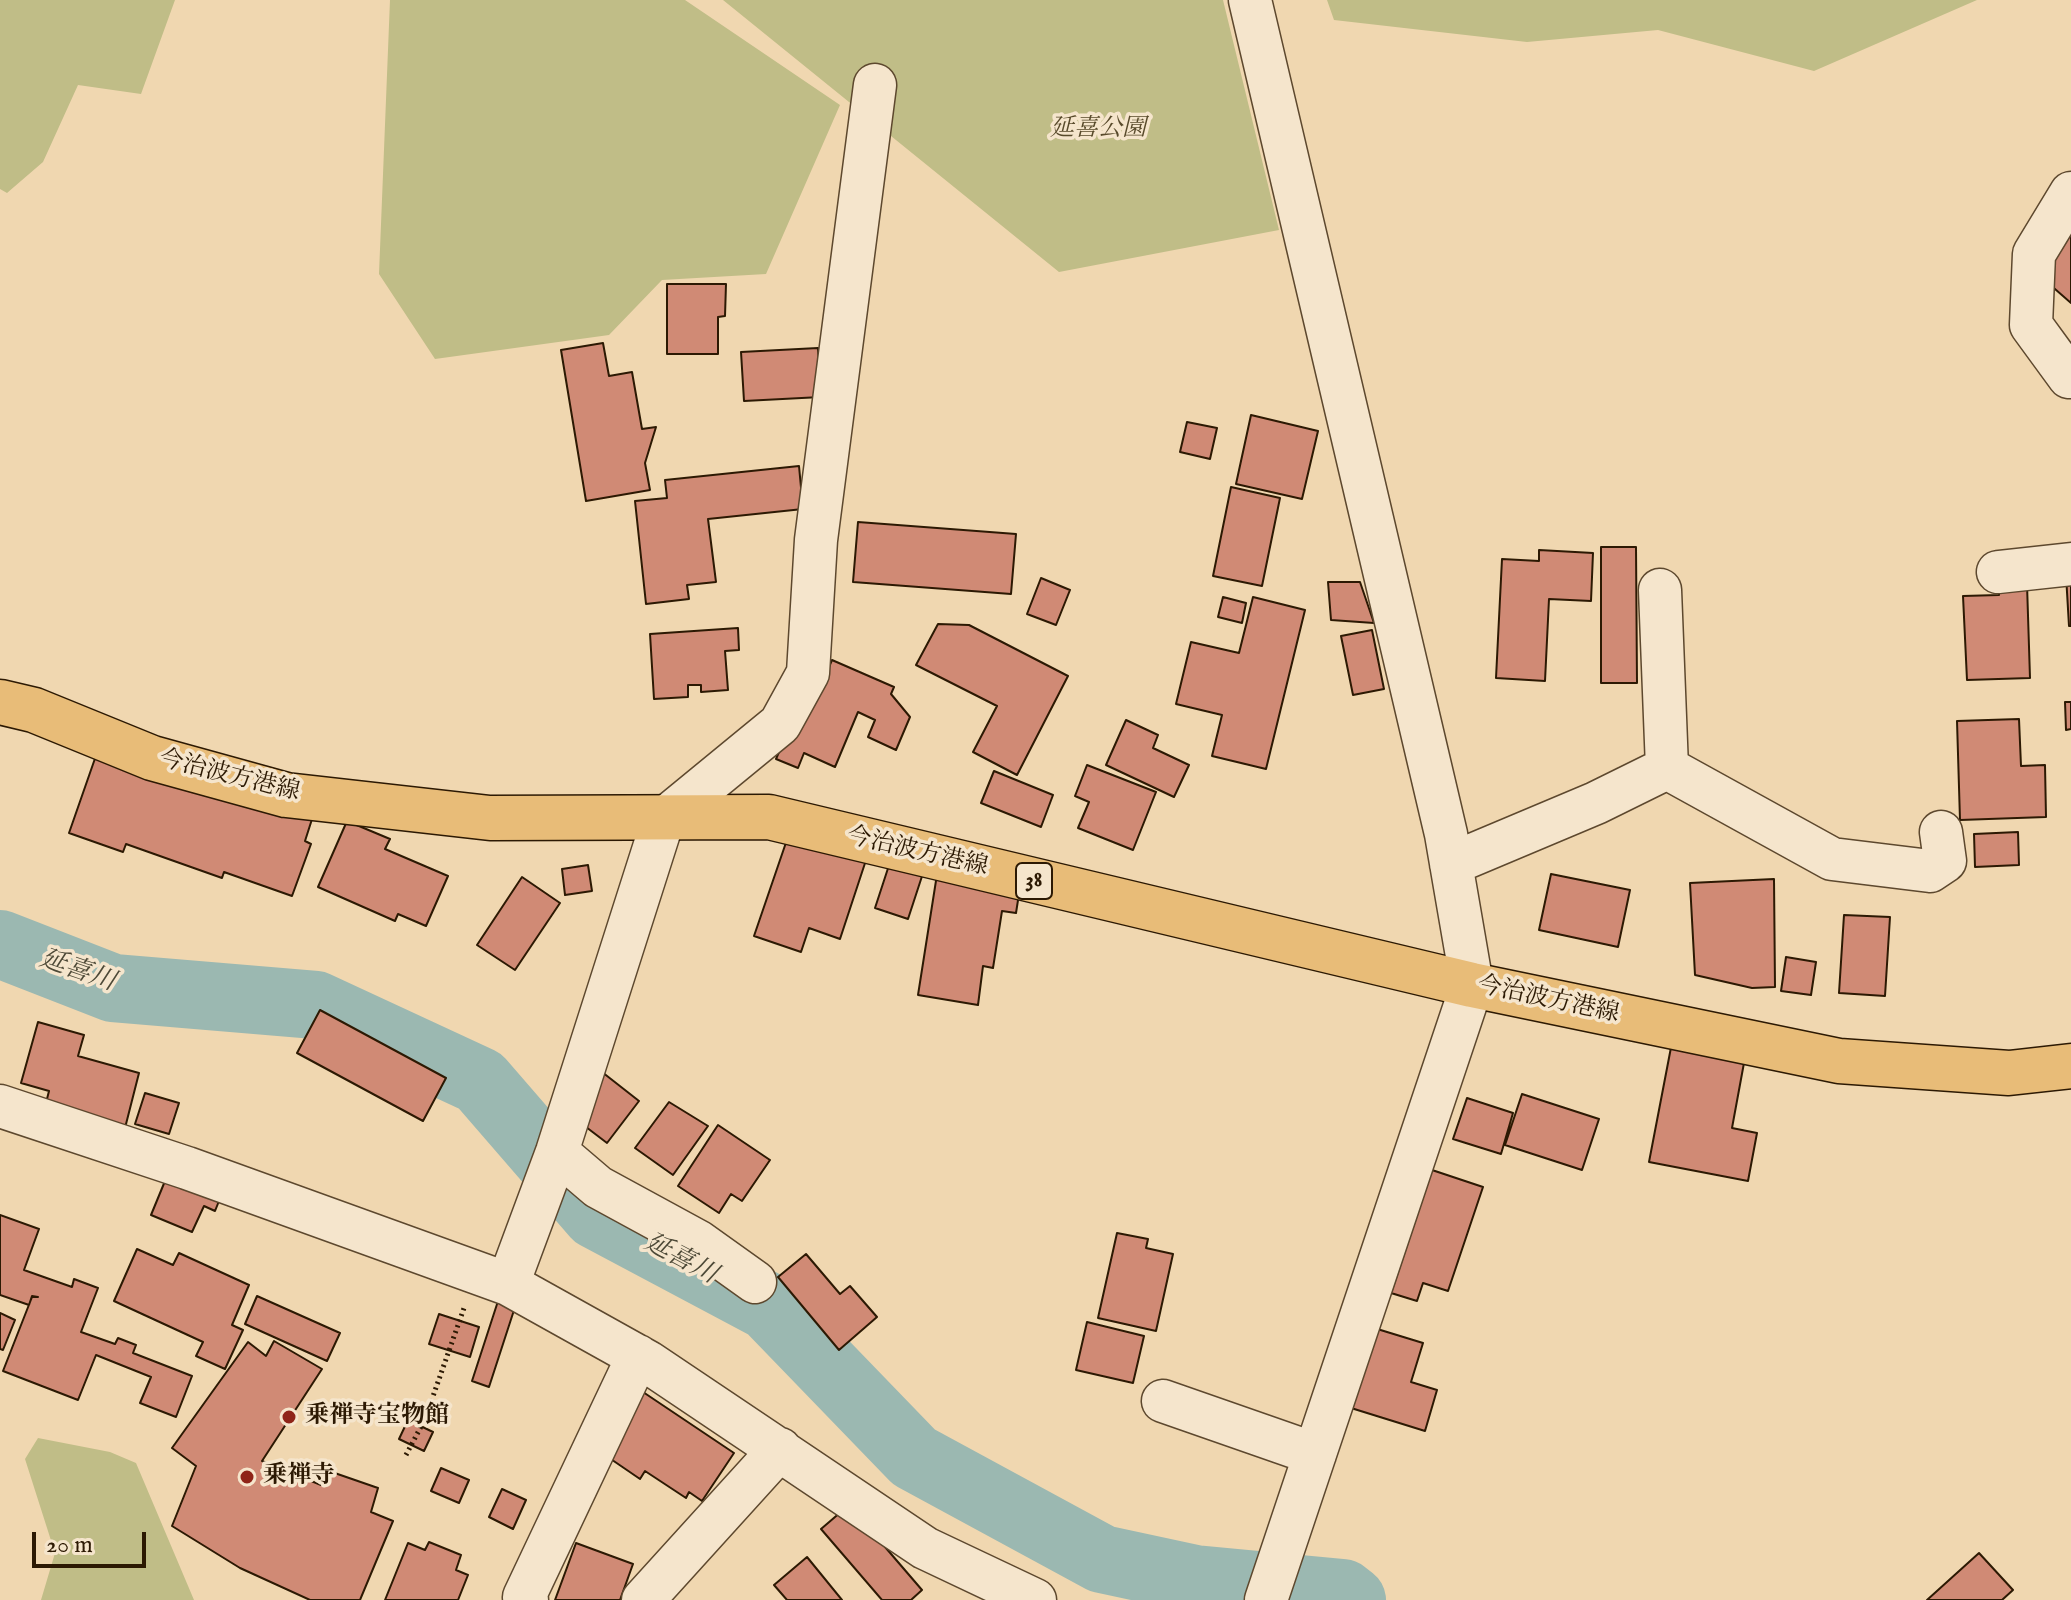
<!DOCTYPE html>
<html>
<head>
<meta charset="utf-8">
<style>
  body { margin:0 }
  #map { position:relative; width:2071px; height:1600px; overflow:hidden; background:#f0d7b0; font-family:"IM FELL English",serif }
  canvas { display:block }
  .scale { position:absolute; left:32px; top:1532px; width:114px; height:36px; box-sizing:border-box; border:4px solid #2c1903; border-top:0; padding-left:10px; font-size:24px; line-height:28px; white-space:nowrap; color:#2c1903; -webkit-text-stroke:6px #f5e5cc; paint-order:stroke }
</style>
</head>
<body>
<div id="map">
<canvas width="2071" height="1600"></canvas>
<div class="scale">20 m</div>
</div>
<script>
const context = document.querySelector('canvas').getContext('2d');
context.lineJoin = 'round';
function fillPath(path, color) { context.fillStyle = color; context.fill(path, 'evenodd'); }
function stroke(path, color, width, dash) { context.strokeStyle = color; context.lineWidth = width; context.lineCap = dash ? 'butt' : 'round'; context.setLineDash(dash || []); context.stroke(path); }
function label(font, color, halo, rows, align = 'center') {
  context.font = font + ' "IM FELL English","Noto Serif JP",serif'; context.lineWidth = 7; context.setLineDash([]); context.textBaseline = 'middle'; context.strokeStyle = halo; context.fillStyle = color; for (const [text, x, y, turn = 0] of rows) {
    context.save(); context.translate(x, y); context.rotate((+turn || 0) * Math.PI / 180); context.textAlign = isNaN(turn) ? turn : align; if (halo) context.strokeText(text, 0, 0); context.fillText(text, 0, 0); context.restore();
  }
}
fillPath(new Path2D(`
  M0,0H175L141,94L78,85L43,162L7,193L0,189Z
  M390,0H685L840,105L766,274L662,280L609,335L435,359L379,274Z
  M723,0H1223L1279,230L1059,272Z
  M1327,0H1977L1814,71L1658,30L1527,42L1334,20Z
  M38,1438L110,1452L136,1463L194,1600H41L55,1553L25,1459Z`), '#c0bd87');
stroke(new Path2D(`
  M0,944L113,988L316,1005L480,1081L596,1215L769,1307L914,1457L1102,1559L1195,1579L1343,1593L1352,1600`), '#9bb8b1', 68);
const building = new Path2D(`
  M2065,229L2071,234V303L2031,268Z
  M667,284H726L725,316L718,317V354H667Z
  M603,343L609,376L632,372L642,429L656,427L645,463L650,490L586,501L561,350Z
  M818,348L821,397L744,401L741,352Z
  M1251,415L1318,431L1302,499L1236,484Z
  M1187,422L1217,428L1210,459L1180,452Z
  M799,466L803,509L708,519L716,582L687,585L689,599L646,604L635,501L667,498L665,480Z
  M1231,487L1280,498L1262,586L1213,576Z
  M858,522L1016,534L1011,594L853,582Z
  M1601,547H1636L1637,683H1601Z
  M1539,550L1593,553L1591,601L1549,599L1545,681L1496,678L1502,559L1539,561Z
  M2066,575H2071V626H2069Z
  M1041,578L1070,590L1056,625L1027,614Z
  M1328,582H1360L1374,623L1331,620Z
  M2027,584L2030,678L1967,680L1963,596L1999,595V585Z
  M1223,597L1246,603L1242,623L1218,617Z
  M1253,597L1305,610L1266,769L1212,756L1222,715L1176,704L1191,642L1239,653Z
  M938,624L969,625L1068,676L1017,775L973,752L997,706L916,665Z
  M738,628L739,650L725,651L728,690L701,692V685H688V697L654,699L650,634Z
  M1372,630L1384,689L1353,695L1341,636Z
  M832,660L894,687L891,694L910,717L896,750L868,737L875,720L858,712L835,767L804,753L798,768L776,759L814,671L825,676Z
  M2065,702H2071V729L2066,730Z
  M2019,719L2021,766L2045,765L2046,817L1960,820L1957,721Z
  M1126,720L1158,735L1153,748L1189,765L1174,797L1106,765Z
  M99,747L313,816L305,841L311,844L292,896L224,872L222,878L126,844L123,852L69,833Z
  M1087,765L1156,792L1133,850L1078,828L1089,802L1075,796Z
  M994,771L1053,795L1041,827L981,803Z
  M347,821L390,839L385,849L448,876L426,926L398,914L395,921L318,887Z
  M792,825L869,851L840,939L809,928L801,952L754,936Z
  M2018,832L2019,865L1975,867L1974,834Z
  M893,853L926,864L908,919L875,908Z
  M588,865L592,891L565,895L562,869Z
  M938,868L1021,881L1016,913L1002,911L993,968L983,966L978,1005L918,995Z
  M1551,874L1630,890L1618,947L1539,930Z
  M522,877L560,903L515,970L477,945Z
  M1774,879L1775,987L1752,988L1695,975L1690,883Z
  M1844,915L1890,917L1885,996L1839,993Z
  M1786,957L1816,962L1811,995L1781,991Z
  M320,1010L446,1078L423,1121L297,1053Z
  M38,1022L84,1035L78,1056L139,1073L125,1128L45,1107L49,1091L21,1083Z
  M1673,1037L1746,1052L1732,1128L1757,1133L1748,1181L1649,1162Z
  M602,1072L639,1101L607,1143L569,1114Z
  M145,1093L179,1103L169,1134L135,1124Z
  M1522,1094L1599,1119L1582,1170L1505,1145Z
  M1467,1098L1513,1113L1501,1154L1453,1139Z
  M669,1102L708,1126L673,1175L635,1148Z
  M718,1125L770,1160L742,1201L731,1194L719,1213L678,1186Z
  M172,1164L225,1186L215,1211L204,1206L192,1232L151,1215Z
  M1432,1170L1483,1187L1448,1291L1423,1283L1417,1301L1391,1293Z
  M0,1215L39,1229L24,1270L72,1287L74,1279L98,1288L81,1332L115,1344L118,1338L136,1345L133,1353L192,1376L176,1417L140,1403L151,1377L96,1355L78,1400L3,1371L32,1297H38L32,1296L29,1305L0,1295Z
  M1117,1233L1148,1239L1146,1248L1173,1254L1156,1331L1098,1318Z
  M137,1249L173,1265L179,1253L249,1285L232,1325L243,1330L225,1369L196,1356L203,1342L114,1301Z
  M806,1254L840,1294L850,1286L877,1317L839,1350L778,1277Z
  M257,1296L340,1333L327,1361L245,1324Z
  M499,1298L516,1304L489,1387L472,1381Z
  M0,1313L15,1320L3,1350L0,1349Z
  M439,1314L479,1327L470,1357L429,1344Z
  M1087,1322L1144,1336L1133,1383L1076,1370Z
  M1374,1328L1423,1343L1411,1382L1437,1390L1425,1431L1351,1408Z
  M274,1341L322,1369L262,1461L321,1485L326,1470L378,1488L371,1512L393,1521L360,1600H310L240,1568L172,1526L196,1466L172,1448L248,1342L266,1356Z
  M643,1392L734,1453L702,1501L689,1492L686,1498L645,1471L640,1479L602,1453Z
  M408,1420L433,1432L424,1451L399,1439Z
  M441,1468L469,1480L459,1503L431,1491Z
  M502,1489L526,1500L513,1529L489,1517Z
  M849,1505L922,1590L911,1600H882L821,1529Z
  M429,1542L461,1555L456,1570L468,1575L458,1600H385L408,1543L425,1550Z
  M576,1543L633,1564L620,1600H555Z
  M1979,1553L2013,1590L2002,1600H1927Z
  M807,1557L842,1600H787L774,1585Z`);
fillPath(building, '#d08a75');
stroke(building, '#2c1903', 2);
const street = new Path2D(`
  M1250,0L1446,834L1472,985L1266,1600
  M2069,377L2031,325L2034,254L2071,193
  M1998,572L2071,564
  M1660,590L1667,768
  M1451,864L1596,803L1667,768L1832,859L1930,871L1945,861L1941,832
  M0,1106L187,1168L508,1284L648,1362L925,1548L1035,1600
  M557,1152L598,1187L699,1242L755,1282
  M508,1284L557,1152L663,820L780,724L808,673L816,540L875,85
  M1163,1401L1315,1454
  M527,1600L524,1597L638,1356
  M643,1600L780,1449`);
const primary = new Path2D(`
  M0,702L34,710L152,758L286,795L490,818L769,817L1472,985L1839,1061L2009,1073L2071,1066`);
stroke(street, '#5d482e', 45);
stroke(primary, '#2c1903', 47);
stroke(new Path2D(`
  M406,1455L425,1419L464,1308`), '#2c1903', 5, [2, 4]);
stroke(street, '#f5e5cc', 42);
stroke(primary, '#e8bc78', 44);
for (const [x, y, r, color] of [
  [289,1417,8,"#8f2418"],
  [247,1477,8,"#8f2418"]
]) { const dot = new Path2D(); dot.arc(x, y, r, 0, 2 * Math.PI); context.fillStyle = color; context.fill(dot); stroke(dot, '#f5e5cc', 3); }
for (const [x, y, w] of [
  [1034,881,36]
]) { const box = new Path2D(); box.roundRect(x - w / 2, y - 18, w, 36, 6); context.fillStyle = '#f5e5cc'; context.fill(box); stroke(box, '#2c1903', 2); }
label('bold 22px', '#2c1903', null, [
  ["38",1034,881]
]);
label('italic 24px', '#584a2b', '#f5e5cc', [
  ["延喜公園",1098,130]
]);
label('24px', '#2c1903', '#f5e5cc', [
  ["今治波方港線",229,777,14],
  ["今治波方港線",917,853,13],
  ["今治波方港線",1548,1001,12]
]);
label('bold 24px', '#2c1903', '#f5e5cc', [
  ["乗禅寺宝物館",305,1417],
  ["乗禅寺",263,1477]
], 'left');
label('italic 26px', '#4d4937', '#f5e5cc', [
  ["延喜川",77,972,19],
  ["延喜川",680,1260,28]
]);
</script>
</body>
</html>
